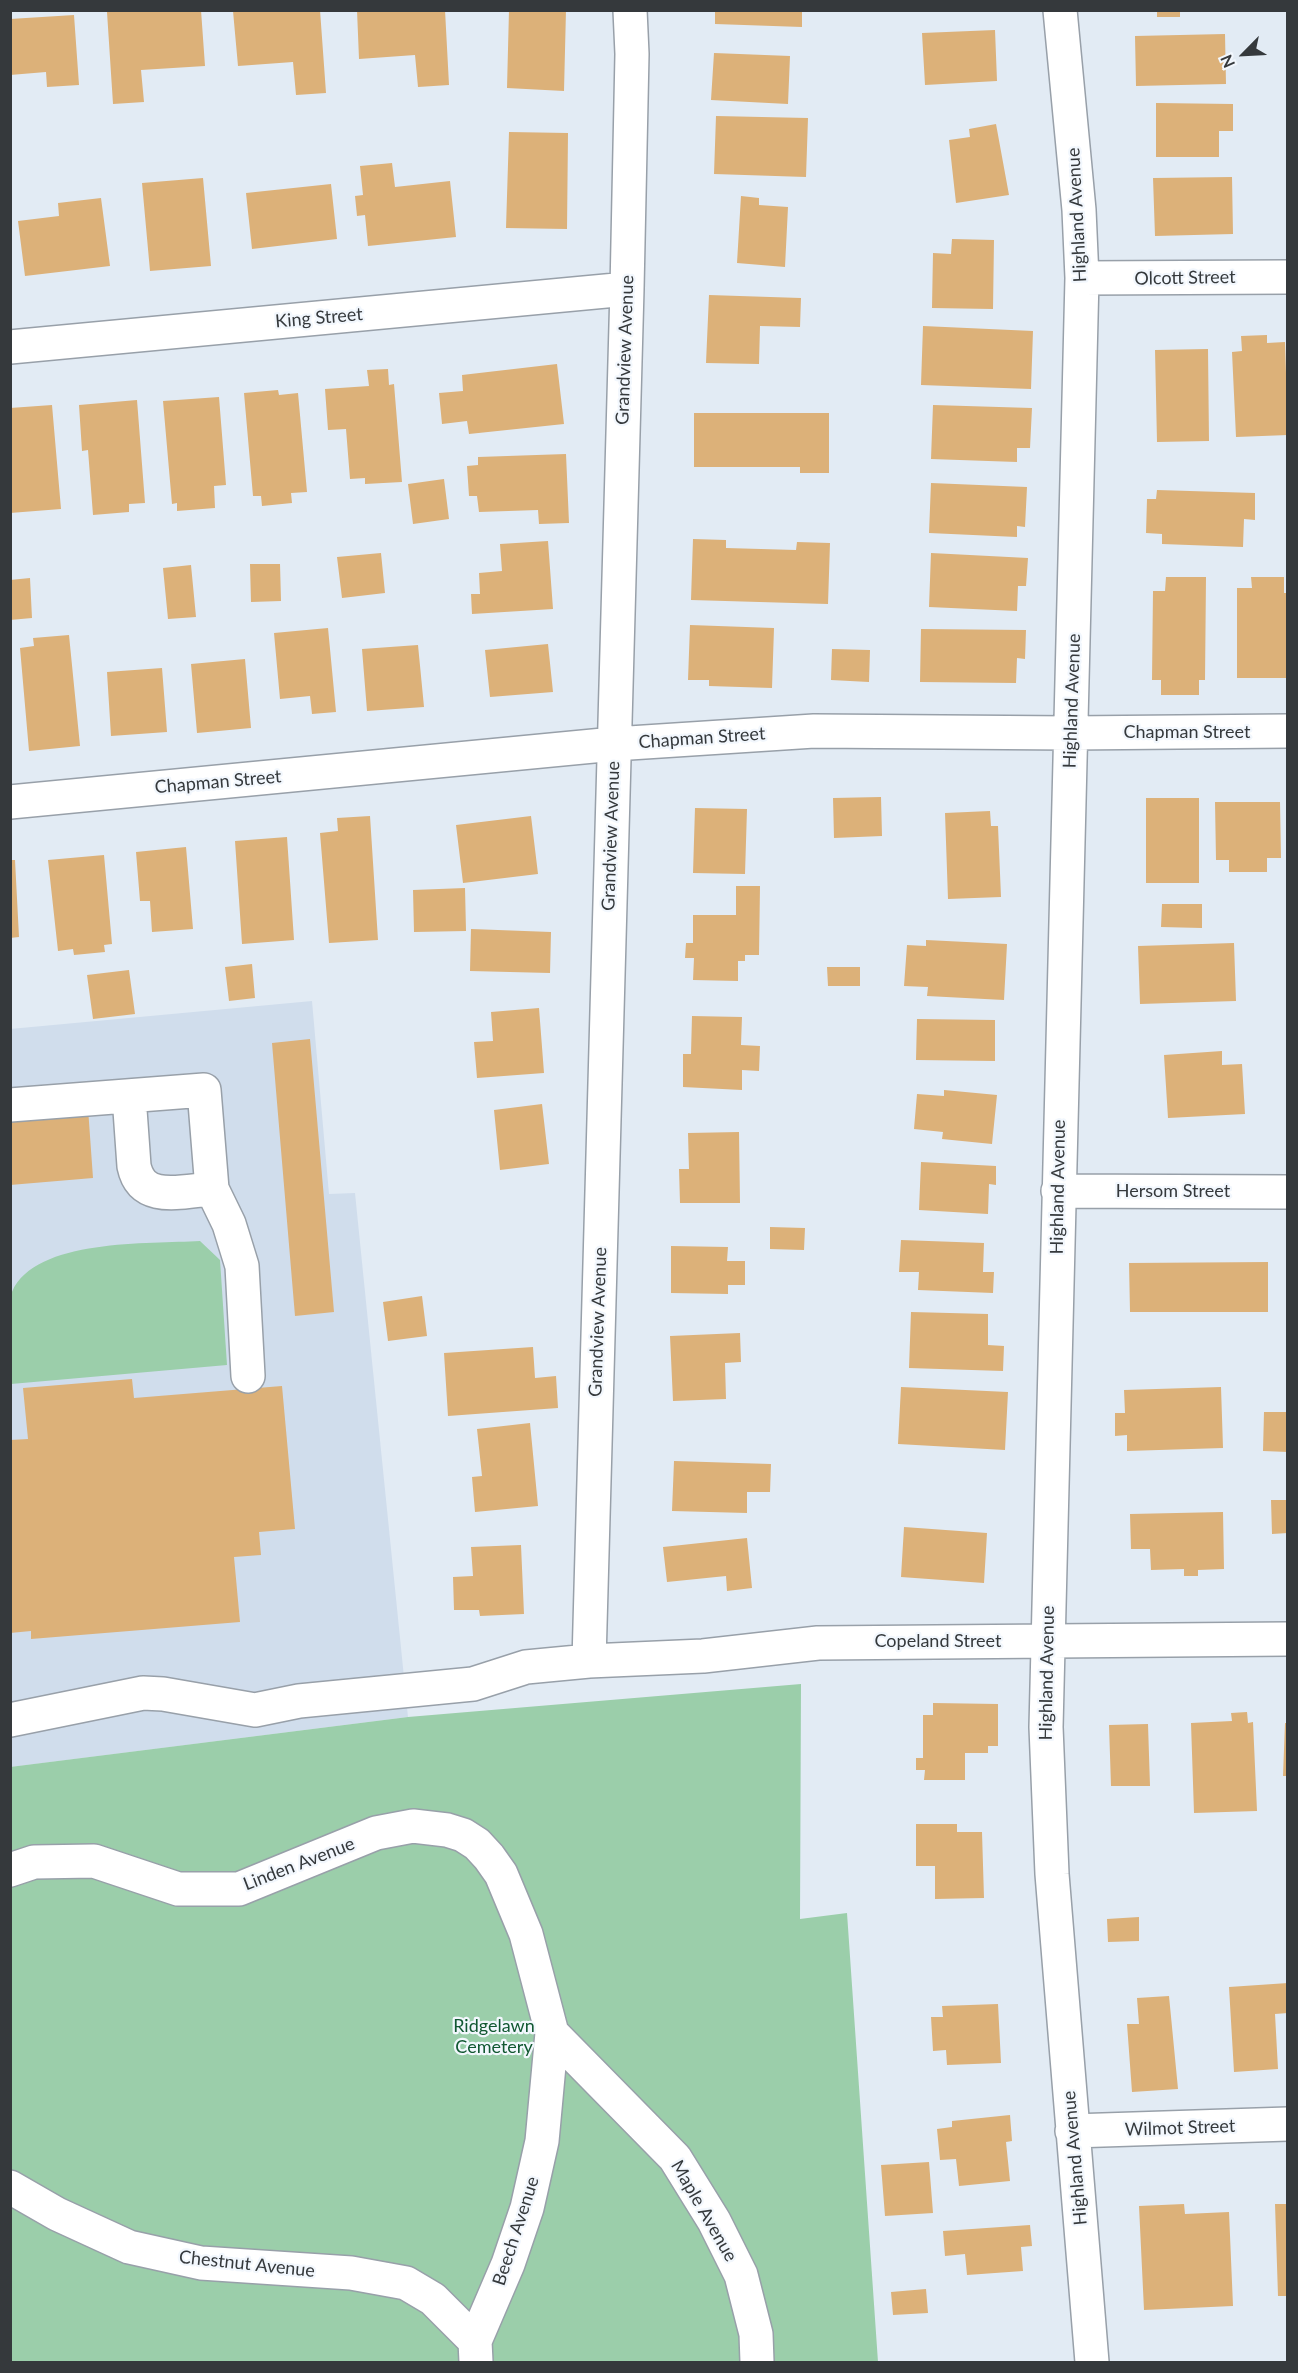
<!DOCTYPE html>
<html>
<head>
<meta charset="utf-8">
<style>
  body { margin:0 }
  #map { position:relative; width:1298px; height:2373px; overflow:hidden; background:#e2ebf4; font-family:Lato,sans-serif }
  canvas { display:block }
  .frame { position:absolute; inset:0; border:12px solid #35393c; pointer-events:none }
  .north { position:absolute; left:1214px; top:24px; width:60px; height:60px; -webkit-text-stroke:4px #f2f7fd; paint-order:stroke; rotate:246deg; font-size:16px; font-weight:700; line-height:24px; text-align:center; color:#35393c }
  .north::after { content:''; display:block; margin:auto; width:21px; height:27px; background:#35393c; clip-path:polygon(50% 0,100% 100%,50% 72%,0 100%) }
</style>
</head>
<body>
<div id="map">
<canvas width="1298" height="2373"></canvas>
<div class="frame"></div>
<div class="north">N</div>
</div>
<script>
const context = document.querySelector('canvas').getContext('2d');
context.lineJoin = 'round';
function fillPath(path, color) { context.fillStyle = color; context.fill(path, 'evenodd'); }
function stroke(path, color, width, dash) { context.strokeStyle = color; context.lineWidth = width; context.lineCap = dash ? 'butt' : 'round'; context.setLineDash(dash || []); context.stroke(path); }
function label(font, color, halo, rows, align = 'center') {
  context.font = font + ' Lato,sans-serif'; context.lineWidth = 4.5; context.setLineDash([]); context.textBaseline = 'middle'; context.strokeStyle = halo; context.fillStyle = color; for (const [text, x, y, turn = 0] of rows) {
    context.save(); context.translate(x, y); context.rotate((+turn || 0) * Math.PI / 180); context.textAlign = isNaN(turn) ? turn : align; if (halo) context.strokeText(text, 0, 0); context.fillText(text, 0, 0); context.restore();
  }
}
fillPath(new Path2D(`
  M312,1001L329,1194L355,1193L408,1717L11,1767L10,1029Z`), '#d0ddec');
fillPath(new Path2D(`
  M200,1241L220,1260L227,1365L11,1384C10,1369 7,1302 12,1292C35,1238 150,1244 200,1241Z
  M801,1684L800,1919L847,1913L878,2362H11L10,1767L408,1717Z`), '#9bceaa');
fillPath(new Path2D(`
  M136,10H201L205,66L141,70L144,102L113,104L107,12Z
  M320,10L326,93L296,95L293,62L238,66L233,11Z
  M357,10H445L449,85L418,87L415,55L359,59Z
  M509,10H566L564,91L507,88Z
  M715,10H802V27L715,24Z
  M1157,10H1180V17H1157Z
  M74,15L79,85L47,87L46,72L10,75V19Z
  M995,30L997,81L925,85L922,33Z
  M1225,34L1226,84L1136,86L1135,36Z
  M714,53L790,56L788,104L711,100Z
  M1156,103L1233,104V131H1219V157H1156Z
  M716,116L808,118L806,177L714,174Z
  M996,124L1009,195L956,203L949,140L970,137L969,129Z
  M509,132L568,133L567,229L506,228Z
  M392,163L395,187L450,181L456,237L368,246L365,215L357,216L355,196L363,195L360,166Z
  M1232,177L1233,234L1155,236L1153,178Z
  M203,178L211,266L150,271L142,183Z
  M331,184L337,239L252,249L246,193Z
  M741,196L759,198V205L788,207L785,267L737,263Z
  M101,198L110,266L25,276L18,221L59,216L58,203Z
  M952,239L994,240L993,309L932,308L933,253L951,254Z
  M709,295L801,298L800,327L760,326L759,364L706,363Z
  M923,326L1033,331L1031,389L921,385Z
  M1267,335V343L1285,342L1288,435L1236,437L1232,352L1242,351L1241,336Z
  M1208,349L1209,441L1157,442L1155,350Z
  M557,364L564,424L469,434L467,421L442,424L439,393L463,391L462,375Z
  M388,369L389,385L394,384L402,482L365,484V478L350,479L346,429L328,430L325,389L369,386L367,370Z
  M278,390L279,395L298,393L307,492L291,493L292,503L262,506L261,496H253L244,393Z
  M219,397L226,485L214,486L215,508L177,511V503L172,504L163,401Z
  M137,400L145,503L129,504V512L93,515L88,450L82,451L79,405Z
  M52,405L61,509L10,513V408Z
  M933,405L1032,408L1030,448H1017V462L931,459Z
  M694,413H829V473H800V467H694Z
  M566,454L569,523L539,524L538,510L479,512L477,496H469L467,466L478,465V457Z
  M444,479L449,519L413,524L408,484Z
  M931,483L1027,487L1025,527L1017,526V537L929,533Z
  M1157,490L1255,493V520L1244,519L1243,547L1162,544V534L1146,533L1147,499H1156Z
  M693,539L726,540V548L796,550L797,542L830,543L828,604L691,600Z
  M548,541L553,609L472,614L471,594H480L479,573L502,571L500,544Z
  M381,553L385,593L342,598L337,557Z
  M931,553L1028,558L1026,586H1018L1017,611L929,607Z
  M250,564H280L281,601L251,602Z
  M191,565L196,617L168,619L163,568Z
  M1166,577H1206L1205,680H1199V695H1161V680H1152L1153,591H1165Z
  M1251,577H1284V593H1288V678H1237V588H1252Z
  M30,578L32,618L10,620V580Z
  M690,625L774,628L772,688L709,686V680H688Z
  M328,628L336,712L312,714L310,696L280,699L274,633Z
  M921,629L1026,630L1025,659L1017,658L1016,683L920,682Z
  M69,635L80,746L29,751L20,648L34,646L33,638Z
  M548,644L553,692L490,697L485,650Z
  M418,645L424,707L367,711L362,649Z
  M832,649L870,650L869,682L831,680Z
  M245,659L251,728L197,733L191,664Z
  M162,668L167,732L111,736L107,672Z
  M881,797L882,836L834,838L833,798Z
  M1146,798H1199V883H1146Z
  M1215,802H1280L1281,858H1267V872H1229V860H1216Z
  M695,808L747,809L745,874L693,873Z
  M990,811L991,826H998L1001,897L948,899L945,813Z
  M370,816L378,940L329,943L320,833L338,831L337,818Z
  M531,816L538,874L463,883L456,825Z
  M287,837L294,940L242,944L235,841Z
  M186,847L193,929L152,932L150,901H140L136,852Z
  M104,855L112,944L104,945L105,952L74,955L73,949L58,951L48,860Z
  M10,860H15L19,937L10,938Z
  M736,886H760L759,955H745V961H738V981L693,980L694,958H685L686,943H693V915H736Z
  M465,888L466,931L414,932L413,890Z
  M1162,904H1202V928L1161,927Z
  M471,929L551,932L550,973L470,971Z
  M926,940L1007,944L1004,1000L927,996L928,987L904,986L907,945L926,946Z
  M1234,943L1236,1001L1140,1004L1138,946Z
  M252,964L255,998L229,1001L225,967Z
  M827,967H860V986H828Z
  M129,970L135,1014L93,1019L87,975Z
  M539,1008L544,1073L477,1078L474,1042L493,1041L491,1012Z
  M692,1016L742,1017L741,1045L760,1046L759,1071L742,1070V1090L683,1087V1054H691Z
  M917,1019L995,1020V1061L916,1060Z
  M310,1039L334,1312L295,1316L272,1043Z
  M1222,1051V1065L1242,1064L1245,1114L1168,1118L1164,1055Z
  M944,1090L997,1095L992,1144L942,1139L943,1132L914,1129L917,1094L944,1096Z
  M542,1104L549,1164L500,1170L494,1110Z
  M88,1108L93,1178L10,1185V1115Z
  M739,1132L740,1203H680L679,1169H689L688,1133Z
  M921,1162L996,1166V1185L989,1184L988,1214L919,1210Z
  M770,1227L805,1228L804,1250L770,1249Z
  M901,1240L984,1243L983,1272H994L993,1293L918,1290L919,1272H899Z
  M671,1246L728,1247L727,1261H745V1285H728V1294L671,1293Z
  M1268,1262V1312H1130L1129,1263Z
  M422,1296L427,1336L388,1341L383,1302Z
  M911,1312L988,1314V1345L1004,1346L1003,1371L909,1368Z
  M740,1333L741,1362L725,1363L726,1399L673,1401L670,1336Z
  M533,1347L535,1378L556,1376L558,1408L448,1416L444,1353Z
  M132,1379L134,1398L282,1386L295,1529L259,1532L261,1555L234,1557L240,1622L31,1639V1631L10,1633V1440L28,1439L23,1388Z
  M901,1387L1008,1392L1005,1450L898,1444Z
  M1221,1387L1223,1448L1127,1451V1435L1115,1436V1413H1125L1124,1390Z
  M1264,1412H1288V1452L1263,1451Z
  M530,1423L538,1506L475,1512L472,1477L482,1476L477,1429Z
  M674,1461L771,1464L770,1492H747V1513L672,1511Z
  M1271,1500H1288V1533L1272,1534Z
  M1223,1512L1224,1569L1198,1570V1576H1184V1569L1151,1570L1150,1549H1131L1130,1514Z
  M904,1527L987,1533L984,1583L901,1577Z
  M747,1538L752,1588L727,1591L726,1576L667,1582L663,1547Z
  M521,1545L524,1614L480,1616L479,1610H454L453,1577L473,1576L471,1547Z
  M933,1703L998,1704V1746H988V1753H965V1780H924L925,1770H916V1758H923V1715H933Z
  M1247,1712L1248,1723L1253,1722L1257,1811L1194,1813L1191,1723L1232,1721L1231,1713Z
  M1285,1723H1288V1776H1283Z
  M1148,1724L1150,1786H1111L1109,1725Z
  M916,1824H957V1832H982L984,1898L935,1899V1866H916Z
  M1139,1917V1941L1108,1942L1107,1919Z
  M1288,1983V2013L1275,2014L1278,2069L1234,2072L1229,1987Z
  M1169,1996L1178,2089L1132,2092L1127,2024H1139L1137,1998Z
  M998,2004L1001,2063L947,2065L946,2050L933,2051L931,2017H943L942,2006Z
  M1010,2115L1012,2141L1006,2142L1010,2181L959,2186L956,2159L940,2160L937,2129L952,2127V2121Z
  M929,2162L933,2213L885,2216L881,2165Z
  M1184,2204L1185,2214L1229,2212L1233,2306L1144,2310L1139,2206Z
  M1275,2204H1288V2296H1278Z
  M1030,2225L1032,2246L1021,2247L1023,2271L967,2275L965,2254L945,2256L943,2231Z
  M926,2289L928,2313L893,2315L891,2292Z`), '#dcb179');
const minor = new Path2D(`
  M1060,10L1079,210L1082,278L1046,1727L1052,1874L1092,2362
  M1082,278L1288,277
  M10,347L627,289
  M10,802L614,744L814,731L1070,733L1288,731
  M10,1105L204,1090L212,1189C182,1191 142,1204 134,1166L129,1096
  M212,1189L229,1224L242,1266L248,1376
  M1058,1191L1288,1192
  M589,1661L627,289L632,54L630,10
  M10,1720L143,1693L163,1694L255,1710L299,1701L473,1684L526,1667L589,1661L703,1656L818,1643L1288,1639
  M10,1870L34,1862L94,1861L178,1889H239L376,1833L413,1826L447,1830L463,1835L477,1844L489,1857L501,1874L526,1934L552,2033L542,2141L527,2208L508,2264L475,2341L476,2362
  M552,2033L675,2158L714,2221L741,2275L756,2334L757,2362
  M1072,2131L1288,2124
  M10,2187L57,2214L129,2247L201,2263L351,2273L406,2283L433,2299L475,2341`);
stroke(minor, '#98a0a9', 36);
stroke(minor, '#fff', 33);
label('18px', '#35393c', '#f2f7fd', [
  ["Highland Avenue",1077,215,-93],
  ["Olcott Street",1185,278,-1],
  ["King Street",319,318,-5],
  ["Grandview Avenue",625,350,-88],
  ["Highland Avenue",1072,701,-88],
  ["Chapman Street",1187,732],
  ["Chapman Street",702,738,-4],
  ["Chapman Street",218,782,-5],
  ["Grandview Avenue",611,836,-88],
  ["Highland Avenue",1058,1187,-89],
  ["Hersom Street",1173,1191],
  ["Grandview Avenue",598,1322,-88],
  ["Copeland Street",938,1641],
  ["Highland Avenue",1047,1673,-89],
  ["Linden Avenue",299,1864,-21],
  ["Wilmot Street",1180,2128,-2],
  ["Highland Avenue",1075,2158,-95],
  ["Maple Avenue",704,2211,60],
  ["Beech Avenue",516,2231,-72],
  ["Chestnut Avenue",247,2264,6]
]);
label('18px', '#115831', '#f2f7fd', [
  ["Ridgelawn",494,2026],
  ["Cemetery",494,2047]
]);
</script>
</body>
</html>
